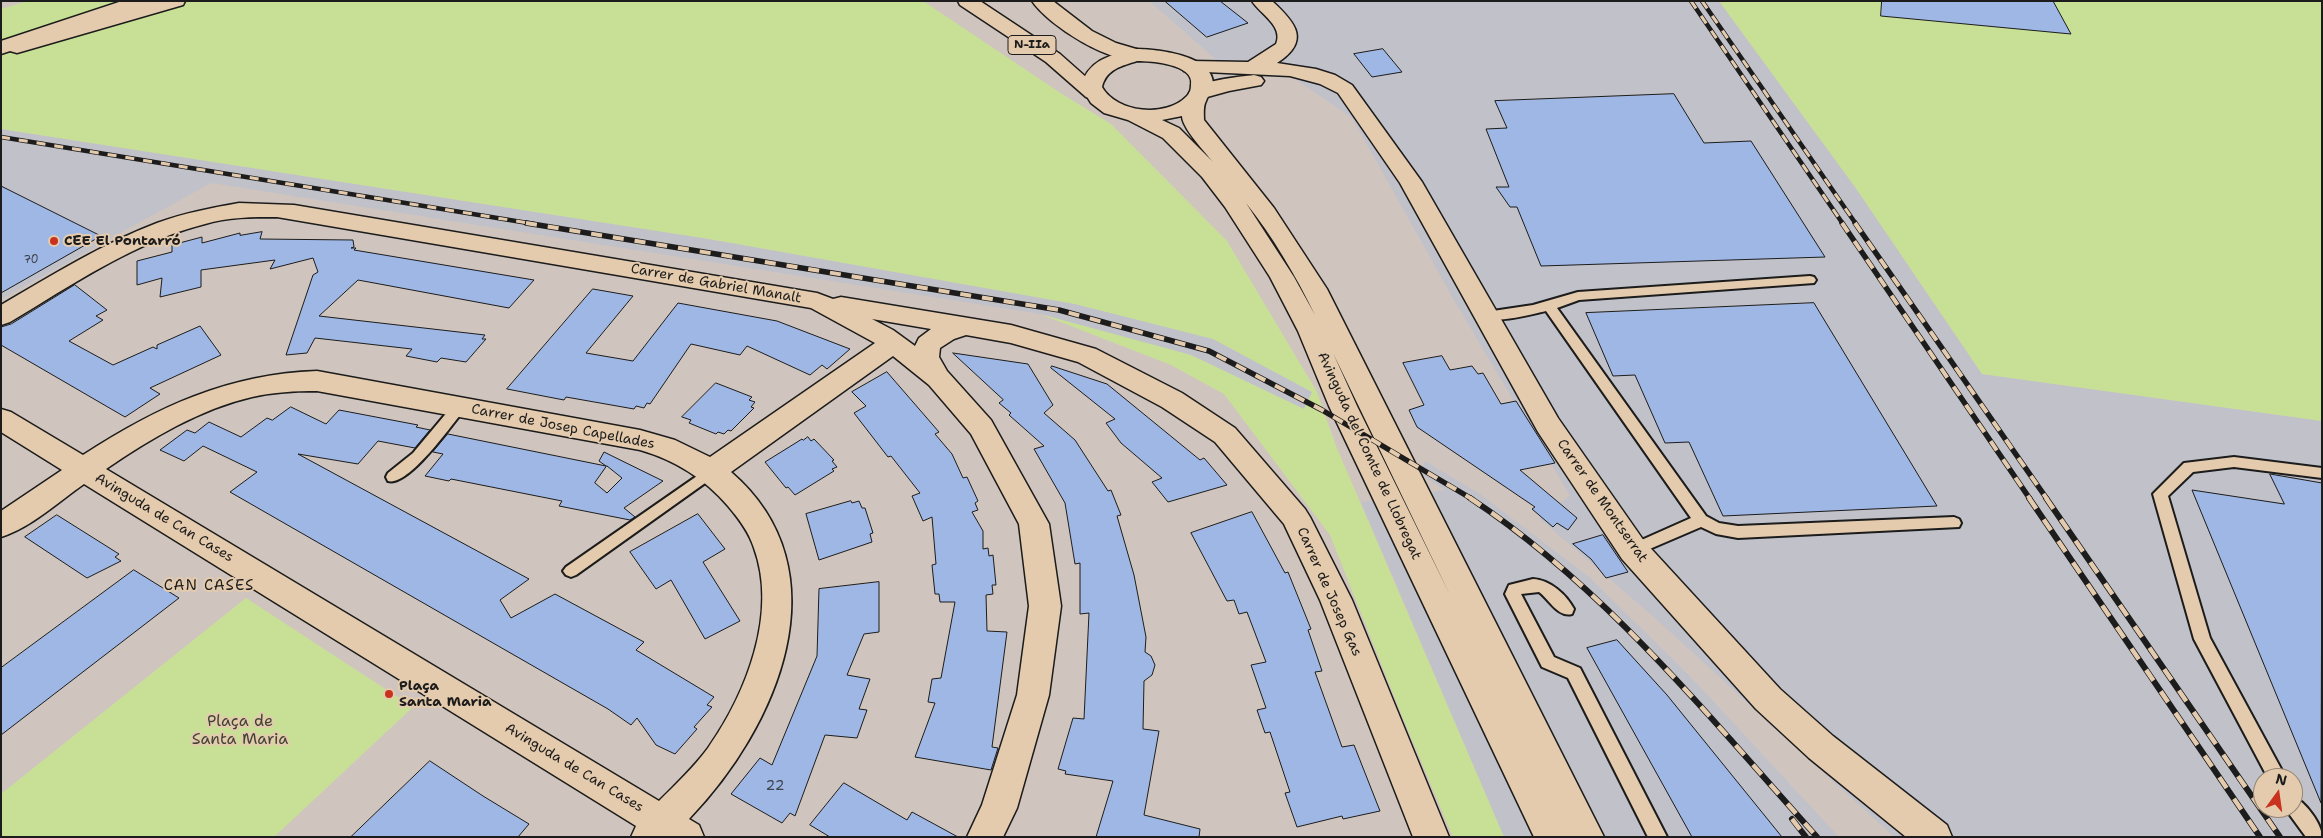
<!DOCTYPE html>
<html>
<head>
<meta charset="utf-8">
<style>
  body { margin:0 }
  #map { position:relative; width:2323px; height:838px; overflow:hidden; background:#d0c5be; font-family:"Shantell Sans",sans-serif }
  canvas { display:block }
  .frame { position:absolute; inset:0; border:2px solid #1c1c1c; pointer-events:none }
  .north { position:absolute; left:2253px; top:768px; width:50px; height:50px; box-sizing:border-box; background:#e5cbad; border:1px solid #958573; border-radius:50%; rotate:14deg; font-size:14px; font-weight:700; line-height:20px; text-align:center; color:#1c1c1c }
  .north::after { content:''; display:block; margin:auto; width:18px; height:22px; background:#c8321e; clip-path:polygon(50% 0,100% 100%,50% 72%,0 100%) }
</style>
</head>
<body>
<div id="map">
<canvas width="2323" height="838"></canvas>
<div class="frame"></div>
<div class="north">N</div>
</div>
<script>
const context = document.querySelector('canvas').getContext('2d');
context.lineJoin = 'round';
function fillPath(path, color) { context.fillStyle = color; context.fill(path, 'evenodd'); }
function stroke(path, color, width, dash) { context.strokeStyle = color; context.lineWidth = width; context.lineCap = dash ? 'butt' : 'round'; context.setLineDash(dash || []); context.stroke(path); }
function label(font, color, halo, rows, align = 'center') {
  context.font = font + ' "Shantell Sans",sans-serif'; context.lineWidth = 4; context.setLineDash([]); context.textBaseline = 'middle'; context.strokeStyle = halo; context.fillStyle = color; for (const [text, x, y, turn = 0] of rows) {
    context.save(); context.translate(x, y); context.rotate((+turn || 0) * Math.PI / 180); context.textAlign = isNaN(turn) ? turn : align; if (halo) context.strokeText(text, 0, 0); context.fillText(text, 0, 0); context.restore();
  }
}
fillPath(new Path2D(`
  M1149,1H1719L1855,187L1982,374L2322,421V837H1894L1657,620L1539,518L1570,496L1455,302L1352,118L1292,77L1220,63ZM2263,778H2293V808H2263Z
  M1,129L709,239L1075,304L1213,339L1313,392L1304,409L1191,355L1040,314L211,183L1,299Z
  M1425,461L1480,494L1588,576L1691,677L1839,837H1504L1361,502L1445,490L1420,474Z`), '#c1c1c9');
fillPath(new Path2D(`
  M28,1H923L1062,94L1111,124L1227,241L1317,392L1336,446L1504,837H1453L1400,711L1330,535L1224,394L1171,365L1040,314L1191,355L1304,409L1312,392L1213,339L1075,304L709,239L1,129V9Z
  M1719,1H2322V421L1982,374L1855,187Z
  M246,598L413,707L274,837H1V794Z`), '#c7e096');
const building = new Path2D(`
  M1165,1H1220L1248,23L1207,37Z
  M1882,1H2053L2071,34L1881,16Z
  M1383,49L1402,72L1372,77L1354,54Z
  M1674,94L1704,143L1751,141L1825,257L1541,266L1517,207H1510L1496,187H1509L1486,129L1507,128L1495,101Z
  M1,186L101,236L1,293Z
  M262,232L260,239L353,240L354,247L351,248H356L354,250L534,280L509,308L358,280L319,316L485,335L482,339H486L466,362L441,358L437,362L406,356L412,349L315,338L307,353L286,355L313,275L318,272L313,258L270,269L275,260L201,270V287L160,297L162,278L137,285V261L172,252V245L202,237V243L240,233V235Z
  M75,285L107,310L96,316L103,320L69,341L113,365L153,347L157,349V345L200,326L221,355L150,388L160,394L125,417L1,345V327L11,324Z
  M593,289L633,296L586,353L633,361L678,303L777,321L850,349L827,369L822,365L810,375L747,346L740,355L691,344L650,404L647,403L644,408L636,406L634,409L566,397L564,400L507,389Z
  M1814,303L1937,506L1723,516L1689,442L1665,443L1635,375L1613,376L1586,313Z
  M953,353L1028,364L1053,405L1044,413L1075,440L1108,491L1111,490L1121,515L1117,516L1134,575L1146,637L1145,652L1151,656L1155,665L1152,675L1144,681L1143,729L1159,731L1144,815L1200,829L1199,837H1096L1113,781L1065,774L1066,771L1058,769L1073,718L1084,719L1089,613L1080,614V563L1075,564L1065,503L1034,449L1044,446L1009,415L1011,413L999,403L1003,400Z
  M1442,356L1450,370L1472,366L1478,374L1483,373L1501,404L1516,401L1555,463L1520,470L1577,518L1568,530L1557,523L1553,527L1532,509L1535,507L1417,427L1409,410L1424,405L1403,363Z
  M1052,366L1107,384L1200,460L1204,458L1227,485L1168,502L1152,482L1162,478L1121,443L1106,423L1115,419L1051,368Z
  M887,372L939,432L935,434L952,454L963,478L967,477L978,501L975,503L978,510L972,512L983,531V549L988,548L989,556L993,555L996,585H992L993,594L986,595L987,631L1007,632L992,747L998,748L991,770L915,757L935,703L928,702L932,679L941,678L955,602H940L939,594H935L932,565L936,564L932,517L923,521L912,496L920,493L891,456L888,457L854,413L866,406L852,392Z
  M716,383L752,397L749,400L755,402L751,407L754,408L731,431L728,430L724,434L718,432L716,434L689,423L691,420L682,417Z
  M291,407L326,424L339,410L418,425L416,427L430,430L415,448L378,441L358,464L298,454L529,579L500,600L511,618L555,594L644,642L636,650L714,697L707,705L712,707L694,727L697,729L675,754L656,745L637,718L631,725L608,709L230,492L257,472L203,446L184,461L160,450L187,430L195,433L209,422L241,437L267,418L272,420Z
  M448,434L606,466L599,461L604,452L663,481L624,508L635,517L630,520L559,506L562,501L451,479L449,481L425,476L443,454L433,452ZM607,466L622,478L607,493L595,483Z
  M808,437L811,441L814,439L834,460L832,461L837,467L832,469L834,471L795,495L788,487L786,488L765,462L802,439L803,440Z
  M2270,474L2322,483L2321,803L2192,490L2284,504Z
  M851,501L852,503L859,501L862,508H865L873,533L870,534L872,542L819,560L806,514Z
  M1252,512L1285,573L1288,572L1311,629L1308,630L1322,671L1315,672L1342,747L1354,745L1380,811L1343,819L1342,816L1297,827L1285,793L1290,792L1270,732L1265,733L1257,710L1266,708L1251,665L1266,662L1247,612L1239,614L1234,600L1227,601L1191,533Z
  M698,514L725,549L703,562L740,621L705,639L671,580L656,589L630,552Z
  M57,515L119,554L115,557L121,561L87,578L25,537Z
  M1603,535L1628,572L1606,578L1591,559L1573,544Z
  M134,570L179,598L1,735V668Z
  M879,582V632L864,634L847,675L870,679L859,709L867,710L857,738L825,735L795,816L790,813L782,823L731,794L760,758L772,765L817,656L819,589Z
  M1617,640L1667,695L1782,837H1692L1587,648Z
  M430,761L483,796L529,824L518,837H351Z
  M844,783L907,820L912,812L958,837H830L810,825Z`);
fillPath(building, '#9fb7e4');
stroke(building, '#1c1c1c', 1);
const service = new Path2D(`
  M1810,276L1814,277L1816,280L1814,283L1579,300L1557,308L1706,516L1719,523L1738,526L1954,517L1959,519L1961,523L1959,527L1738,538L1716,534L1701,527L1638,554L1633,556L1628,554L1625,550L1628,546L1691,518L1546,311C1534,314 1487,326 1480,316L1486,312L1533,305L1578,292Z
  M459,402L464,404L466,407L464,410C451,426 408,487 388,481L386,477L388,473L413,453L454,404Z
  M2234,457L2322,468V478L2234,467L2193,472L2168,496L2210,638L2286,778H2268L2194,639L2153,494L2184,463Z
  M710,467L715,468L717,472L715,476L576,575L571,577L566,575L563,571L566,567Z
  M1533,579C1550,580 1566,594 1574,609L1572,614C1558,618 1549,599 1539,592L1521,594L1554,657L1580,668L1667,837H1648L1568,678L1542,667L1505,594L1509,585Z
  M2293,797C2305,801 2322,824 2322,837H2306L2287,811L2286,808H2293Z`);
const minor = new Path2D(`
  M1252,1H1272C1296,23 1311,41 1277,63L1316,69L1335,75L1352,85L1422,182L1558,418L1644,541L1780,689L1833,736L1947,825L1952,837H1906L1809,758L1756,709L1622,559L1538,432L1400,183L1338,93L1320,84L1290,76L1184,71L1181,67L1184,63L1191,61L1248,62L1276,44C1284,26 1260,14 1252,1Z
  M1254,75L1261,77L1264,81L1261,85L1229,91L1200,99L1193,97L1189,93C1198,80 1239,77 1254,75Z
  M239,203L294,205L817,293L833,299L841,297L1011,325L1096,349L1182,393L1235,428L1305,509L1310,517L1352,600L1449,837H1413L1320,600L1284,524L1215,442L1162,407L1078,362L1011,343L966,335L954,339L940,348L939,357L947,371L991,420L1049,524L1061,606L1049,695L1017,808L1003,837H967L982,805L1017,695L1029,606L1019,524L971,434L929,385L893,356L731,472C846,571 777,728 689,819L699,825L704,837H631L636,826L84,484C58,502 32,527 1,537V511L62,470L1,432V409L11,412L83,455C157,407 228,374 317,371L640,430L675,440L710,457L875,343L811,308L277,217C253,217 228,217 205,224C134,242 72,285 10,322L1,325V305C52,275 102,244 157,223C184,213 211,208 239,203ZM872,319L931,329L919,338L915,346L893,330ZM317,391L640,450C675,460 705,479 728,506C739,519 749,532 754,548C778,614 746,694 708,748C694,767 676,784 659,801L106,469C150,439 200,409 252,397C274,392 295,391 317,391Z`);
const secondary = new Path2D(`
  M1136,49C1156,49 1212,55 1213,83C1213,90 1208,95 1206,101C1203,106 1204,114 1204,120L1274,208L1327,289L1604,837H1534L1329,406L1298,331L1270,277L1225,207L1202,177L1163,138L1128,120L1104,113L1091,103L1081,87C1088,59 1111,55 1136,49ZM1137,61C1151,61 1195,64 1191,85C1191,89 1190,93 1187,96C1166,118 1117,113 1102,87C1106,69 1122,66 1137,61ZM1182,116C1182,128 1205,152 1213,162L1179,128L1162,120ZM1246,203C1273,237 1296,276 1315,315L1294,277ZM1333,353L1451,597L1357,406Z`);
const trunk = new Path2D(`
  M154,1H185L183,5L24,51L17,53L10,51L7,47L10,43Z
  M958,1H980L1060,54L1104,93L1100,97L1093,99L1086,97L1046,62L960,5Z
  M1032,1H1053L1092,31L1116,43L1143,51L1146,55L1143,59C1113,67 1048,25 1032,1Z`);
const motorway = new Path2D(`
  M122,1H151L149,5L1,54V41Z`);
stroke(service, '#1c1c1c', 4);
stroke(minor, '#1c1c1c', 3);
stroke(secondary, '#1c1c1c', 3);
stroke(trunk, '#1c1c1c', 3);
stroke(motorway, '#1c1c1c', 3);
fillPath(service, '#e5cbad');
fillPath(minor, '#e5cbad');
fillPath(secondary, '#e5cbad');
fillPath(trunk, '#e5cbad');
fillPath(motorway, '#e5cbad');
const railFar2 = new Path2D(`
  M1691,1L1843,224
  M1702,1L1856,224
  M1,137L534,224`);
const railFar1 = new Path2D(`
  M526,223L1059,310L1209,351L1322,410L1472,499
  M1842,223L2030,499
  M1855,223L2047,499`);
const rail = new Path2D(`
  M1470,498C1606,588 1709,717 1817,837
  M2029,498L2260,837
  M2046,498L2280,837
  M1792,819L1806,837`);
stroke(railFar2, '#1c1c1c', 4.5);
stroke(railFar1, '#1c1c1c', 5.5);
stroke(rail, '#1c1c1c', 6);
stroke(railFar2, '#e5cbad', 3, [9]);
stroke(railFar1, '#e5cbad', 4, [11]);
stroke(rail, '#e5cbad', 4.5, [13]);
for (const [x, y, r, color] of [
  [54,241,5,"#c8321e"],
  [389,694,5,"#c8321e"]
]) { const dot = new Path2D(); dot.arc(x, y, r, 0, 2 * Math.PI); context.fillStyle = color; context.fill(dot); stroke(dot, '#e5cbad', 2); }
label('11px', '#3d434e', null, [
  ["70",31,260]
]);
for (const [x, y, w] of [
  [1032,45,48]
]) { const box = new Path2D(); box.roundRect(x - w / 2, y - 9.5, w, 19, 4); context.fillStyle = '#e5cbad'; context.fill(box); stroke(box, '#1c1c1c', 1); }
label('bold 12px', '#1c1c1c', null, [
  ["N-IIa",1032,45]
]);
label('bold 14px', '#1c1c1c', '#e5cbad', [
  ["CEE El Pontarró",64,241],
  ["Plaça",399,686],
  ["Santa Maria",399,702]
], 'left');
label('14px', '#1c1c1c', '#e5cbad', [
  ["Carrer de Gabriel Manalt",716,284,10],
  ["Carrer de Josep Capellades",563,427,11],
  ["Avinguda del Comte de Llobregat",1369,456,65],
  ["Carrer de Montserrat",1602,501,55],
  ["Avinguda de Can Cases",164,518,31],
  ["Carrer de Josep Gas",1329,592,66],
  ["Avinguda de Can Cases",574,768,31]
]);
label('14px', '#3d434e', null, [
  ["22",775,786]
]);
context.letterSpacing = '1px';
label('15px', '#1c1c1c', '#e5cbad', [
  ["CAN CASES",209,586]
]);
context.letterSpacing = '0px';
label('16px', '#3e4334', '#e5cbad', [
  ["Plaça de",240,722],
  ["Santa Maria",240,740]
]);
</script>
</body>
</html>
